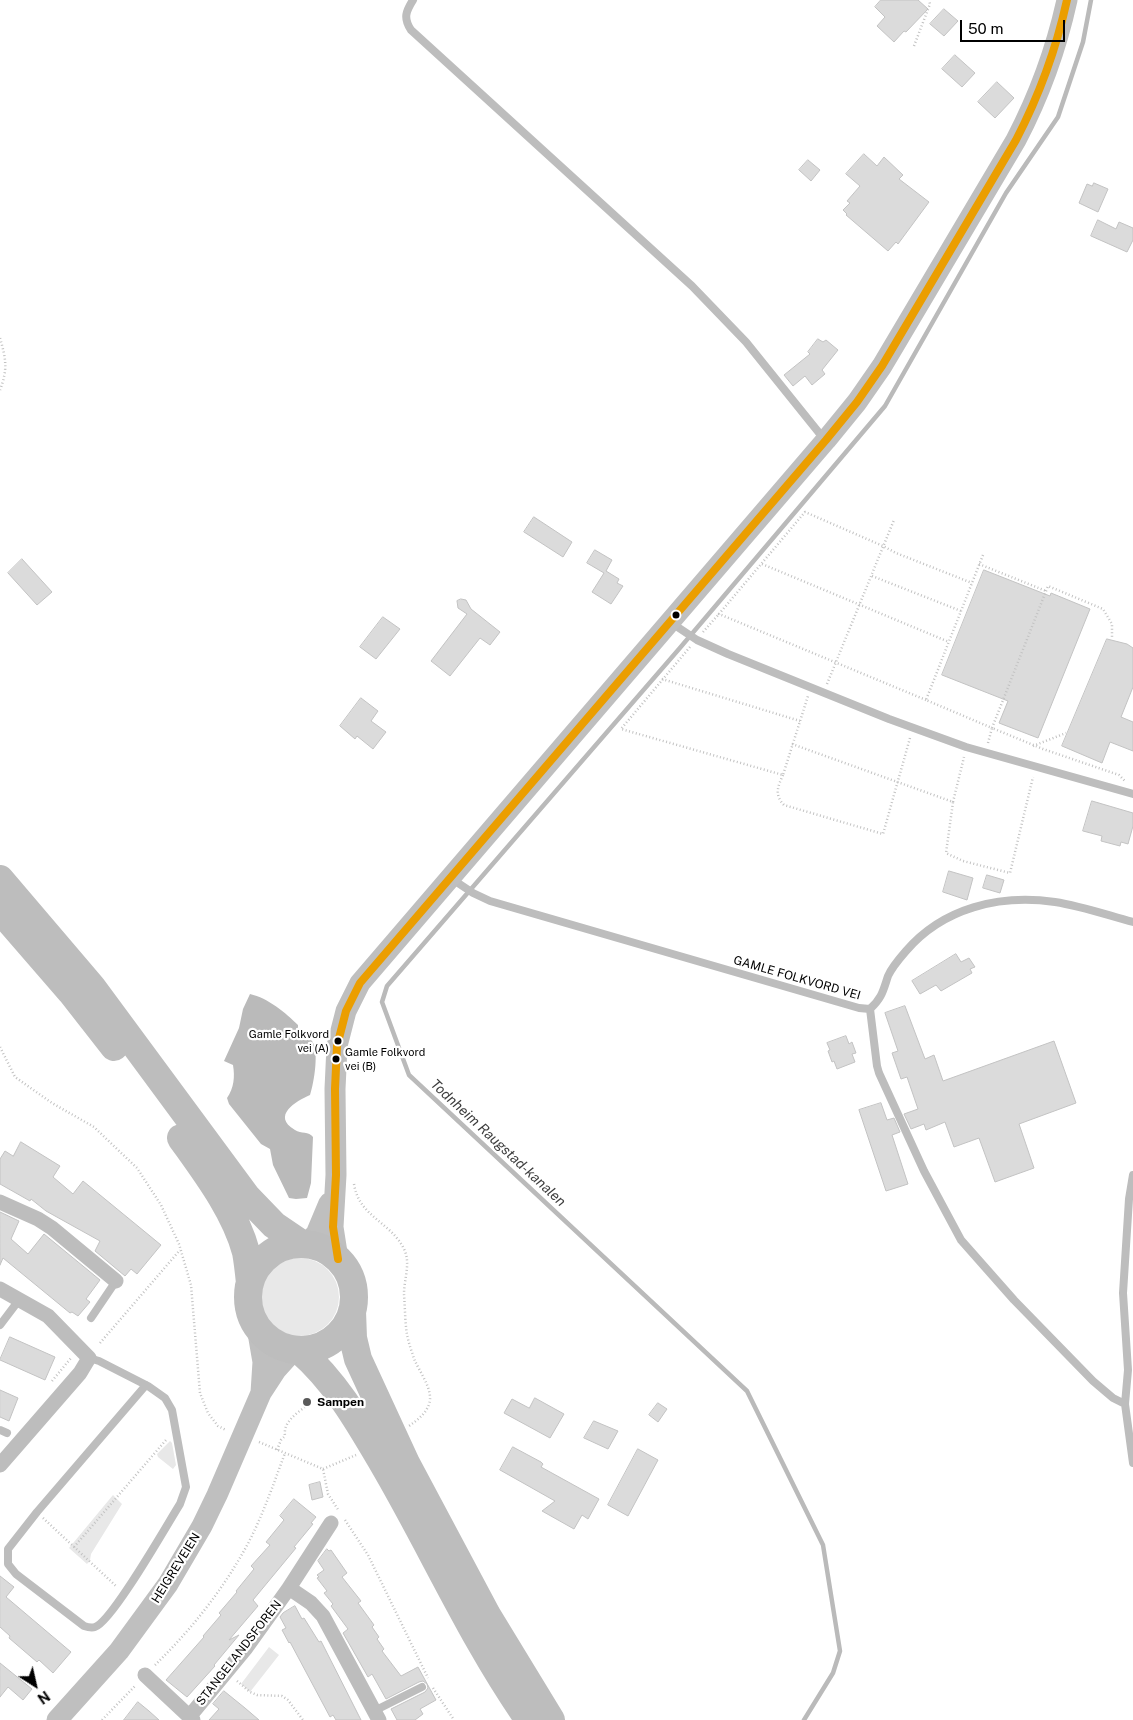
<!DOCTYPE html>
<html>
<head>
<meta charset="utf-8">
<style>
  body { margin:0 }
  #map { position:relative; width:1133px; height:1720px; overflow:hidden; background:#fff; font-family:"Public Sans",sans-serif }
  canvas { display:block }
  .north { position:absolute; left:10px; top:1660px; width:50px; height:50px; -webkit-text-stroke:4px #fff; paint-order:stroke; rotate:145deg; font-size:14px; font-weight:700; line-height:20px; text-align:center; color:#000 }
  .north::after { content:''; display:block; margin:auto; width:18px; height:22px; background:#000; clip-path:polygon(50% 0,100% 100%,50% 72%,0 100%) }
  .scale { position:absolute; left:960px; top:20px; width:105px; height:22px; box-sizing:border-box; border:2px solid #000; border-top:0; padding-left:6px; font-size:15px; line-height:18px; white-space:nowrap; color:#000; -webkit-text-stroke:4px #fff; paint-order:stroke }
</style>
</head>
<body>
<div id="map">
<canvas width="1133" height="1720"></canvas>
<div class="north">N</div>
<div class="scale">50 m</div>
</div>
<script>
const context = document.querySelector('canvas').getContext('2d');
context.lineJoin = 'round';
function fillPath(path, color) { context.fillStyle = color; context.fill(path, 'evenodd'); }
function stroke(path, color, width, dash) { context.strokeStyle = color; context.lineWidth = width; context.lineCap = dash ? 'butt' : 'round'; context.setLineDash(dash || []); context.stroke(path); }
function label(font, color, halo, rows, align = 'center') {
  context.font = font + ' "Public Sans",sans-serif'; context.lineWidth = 4.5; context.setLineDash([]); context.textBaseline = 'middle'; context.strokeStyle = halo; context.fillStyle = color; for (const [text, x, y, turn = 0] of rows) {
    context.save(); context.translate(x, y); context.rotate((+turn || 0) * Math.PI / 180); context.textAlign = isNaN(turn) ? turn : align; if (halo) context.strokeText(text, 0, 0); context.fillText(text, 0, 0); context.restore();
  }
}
fillPath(new Path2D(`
  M261 1297a39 39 0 1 1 78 0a39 39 0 1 1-78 0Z
  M170,1441L172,1443L176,1465L173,1469L158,1457L157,1454Z
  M113,1495L122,1504L91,1554L90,1560L87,1564L69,1548Z
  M269,1647L279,1655L250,1692L241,1684Z`), '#e8e8e8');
fillPath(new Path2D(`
  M250,994C268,998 286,1013 298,1025V1030C302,1033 307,1036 311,1040C320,1048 314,1083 310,1095C296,1101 271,1116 295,1130C301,1134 309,1131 313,1137L311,1183L307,1198L296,1199L289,1198L273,1165L270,1149L261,1144L229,1104L227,1098C234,1088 235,1077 233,1065L224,1061L239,1028L243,1009Z`), '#bababa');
stroke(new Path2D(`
  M804,1720L833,1673L840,1651L823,1545L747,1391L409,1075L382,1002L387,986L679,649L885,406L1006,193L1058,117L1083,42L1091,0`), '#bababa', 4.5);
const building = new Path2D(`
  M881,0H918L928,9L906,32L904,31L894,42L877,26L885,17L875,7Z
  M944,9L958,21L944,36L930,24Z
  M955,55L975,73L962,87L942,69Z
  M997,82L1014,98L995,118L978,102Z
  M864,154L877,166L884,157L903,175L899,179L929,202L898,244L896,242L888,251L846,215L847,214L843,210L850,203L847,201L860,186L846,174Z
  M808,160L820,170L811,181L799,170Z
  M1094,183L1108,189L1098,212L1079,203L1087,184L1092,186Z
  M1098,220L1116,229L1119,222L1133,228V240L1127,252L1091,236Z
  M818,339L823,342L826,340L838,350L822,370L825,374L812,385L805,376L793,386L784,375L810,354L808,352Z
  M534,517L572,542L563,557L524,532Z
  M595,550L612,560L606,571L619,579L617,583L623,586L611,604L592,592L604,573L587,563Z
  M22,559L52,592L37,605L8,573Z
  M984,570L1050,596L1051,593L1090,609L1038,738L999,723L1008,701L942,675Z
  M461,599L466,600L471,609L500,632L490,645L480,638L450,676L431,661L467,614L458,608L457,601Z
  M383,617L400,629L376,659L360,647Z
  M1107,639L1127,644L1133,648V687L1121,717L1133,722V751L1110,742L1102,763L1062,746Z
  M361,698L378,711L371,721L386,732L373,749L357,736L355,739L340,726Z
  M1092,801L1133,813V826L1128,844L1121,842L1120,846L1101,841L1102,836L1083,831Z
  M949,871L973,878L967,900L943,892Z
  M987,875L1004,880L1000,893L983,888Z
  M956,954L961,962L969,958L975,967L970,969L972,973L941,991L936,985L920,994L912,981Z
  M905,1006L925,1059L934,1055L943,1081L1054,1041L1076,1103L1019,1124L1034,1168L995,1182L979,1138L954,1147L945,1122L926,1130L924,1124L911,1129L904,1114L918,1109L907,1077L901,1079L892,1053L898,1051L885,1013Z
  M846,1036L849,1044L852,1042L856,1053L852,1054L855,1062L837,1069L834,1061L832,1062L828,1051L830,1050L827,1043Z
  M881,1103L887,1120L894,1118L900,1132L892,1135L908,1184L886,1191L859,1110Z
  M21,1142L60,1166L53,1177L73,1194L83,1181L161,1245L137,1274L131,1269L125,1276L95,1251L100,1241L46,1211L31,1199L30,1201L0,1184V1159L5,1151L13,1156Z
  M0,1212L19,1221L11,1239L28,1254L44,1234L100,1280L86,1299L90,1302L78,1316L72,1312L70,1313L3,1258L0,1265Z
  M10,1337L55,1357L45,1380L0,1360Z
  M0,1390L18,1398L9,1421L0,1417Z
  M535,1398L564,1414L550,1438L504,1413L512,1399L529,1408Z
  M658,1403L667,1409L658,1422L649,1415Z
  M594,1421L618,1431L608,1449L584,1438Z
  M513,1447L541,1462L543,1464L541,1467L599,1499L588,1519L582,1515L574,1529L542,1511L555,1501L500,1470Z
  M638,1449L658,1460L628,1516L608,1505Z
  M320,1482L323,1497L312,1500L309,1485Z
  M294,1499L316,1517L311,1523L313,1524L294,1547L296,1548L253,1600L258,1606L229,1640L239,1635L214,1665L215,1666L187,1697L166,1680L204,1637L203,1636L221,1615L219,1613L237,1592L236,1591L254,1569L251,1566L270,1545L266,1542L284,1520L280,1516Z
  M327,1549L329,1551L331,1550L347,1573L342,1577L361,1601L358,1603L374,1625L372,1627L379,1637L377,1639L384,1649L382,1651L401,1676L418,1667L436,1700L420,1709L423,1714L415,1720H397L391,1709L425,1692L428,1688L427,1684L423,1681L419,1682L386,1699L372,1674L368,1677L343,1633L348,1629L331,1606L333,1604L324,1593L327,1591L317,1578L319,1577L317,1575L324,1570L318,1561Z
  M0,1576L14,1587L6,1597L71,1652L53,1673L39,1660L37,1662L9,1638L10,1636L0,1627Z
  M295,1606L302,1619L304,1618L319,1642L321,1641L361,1720H336L333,1715L330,1717L290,1642L289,1643L282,1630L286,1628L280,1617L283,1613Z
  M0,1663L32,1689L23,1700L8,1687L0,1697Z
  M224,1691L245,1708L259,1720H209L219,1709L213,1704Z
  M138,1702L149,1711L159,1720H124Z`);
fillPath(building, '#dbdbdb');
stroke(building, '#c3c3c3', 1);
stroke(new Path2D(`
  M914,46L930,4L929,0
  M0,338C6,359 8,369 0,390
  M983,555L926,700L992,728L1048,586L1103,609L1112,624V638
  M762,564L949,642
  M979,564L1046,591
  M872,576L961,611
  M703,632L719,614
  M690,647L621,729L783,775L808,696
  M662,679L800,721
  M827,684L894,520
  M926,700L719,614L805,512L883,546L896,553L972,583
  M988,743L992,728L1043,749L1119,775L1125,781
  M792,744L953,802L946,853L963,861L1010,873L1033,777
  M1033,746L1066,733
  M783,775C778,786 774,795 784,805L883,834L910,738
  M953,802L964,757
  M0,1047L15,1077L52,1103L94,1127L137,1168L161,1205L179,1244L191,1285L200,1393L208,1413L218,1426L226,1430
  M354,1184C359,1217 391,1222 404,1249C411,1263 404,1279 404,1294C405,1307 405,1322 407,1335C409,1344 412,1353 415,1361C420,1372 431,1387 430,1400C428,1412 419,1419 409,1426
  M100,1343L180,1250
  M52,1381L71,1358
  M259,1442L323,1469L328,1494L339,1511
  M277,1450L281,1440L285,1436C283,1422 296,1414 306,1406
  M323,1469L356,1455
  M43,1518L116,1586
  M345,1520L368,1555L428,1678
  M74,1547L166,1440
  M155,1665C188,1633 218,1596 241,1556C260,1524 272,1488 285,1453
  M237,1681L250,1692L257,1695L282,1696L288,1700L303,1720
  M433,1688L454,1720
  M102,1720L136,1685`), '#c2c2c2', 2.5, [1, 2.5]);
stroke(new Path2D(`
  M413,0C406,11 403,18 411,30L692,286L746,342L824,439
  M670,622L697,640L728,654L889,719L966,747L1133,794
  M452,879L473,893L490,901L859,1008L870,1009C882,998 883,991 888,976C892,967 899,959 906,951C943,908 999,894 1055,902C1081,906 1107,915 1133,922
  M870,1009L877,1066L879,1073L924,1171L961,1240L1014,1300L1093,1381L1113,1398L1125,1404
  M1133,1175L1129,1199L1123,1293L1128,1370L1125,1404L1133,1463
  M91,1318L116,1281
  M0,1325L19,1300
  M89,1358L99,1361L146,1385L148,1386L165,1398L172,1410L186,1487L180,1504C168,1523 112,1622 95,1627C92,1628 87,1627 84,1626L16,1574L8,1564V1549L37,1512L146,1385
  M0,1430L7,1433
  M374,1711L422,1687`), '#bdbdbd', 8);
stroke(new Path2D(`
  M0,1202L38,1219L52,1228L116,1281
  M0,1289L48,1316L89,1358L80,1373L0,1465
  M289,1588L311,1603L323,1616L379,1720
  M145,1675L193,1720
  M189,1717L246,1648L289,1588L331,1523`), '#bdbdbd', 15);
stroke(new Path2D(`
  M305,1245L316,1234L329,1203
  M338,1259L333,1227L336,1175L335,1089L337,1046L346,1011L360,983L372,969L826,440L857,402L882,366L1016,140C1040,94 1056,50 1067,0
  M257,1327L263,1362L261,1393
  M57,1720L119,1651L168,1584L202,1526L217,1495L261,1393L276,1370L294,1350`), '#bfbfbf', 21);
stroke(new Path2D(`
  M0,879L92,987L247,1197L274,1225L302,1244
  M0,910L71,992L114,1047
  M181,1138C206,1173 235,1211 246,1252C248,1263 249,1273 250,1283
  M248 1297a53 53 0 1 1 106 0a53 53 0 1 1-106 0Z
  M352,1311L353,1338L358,1359L406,1463L487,1615L551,1720
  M299,1350C335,1381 358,1421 382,1462C432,1547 472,1639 529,1720`), '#bdbdbd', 28);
stroke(new Path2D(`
  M338,1259L333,1227L336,1175L335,1089L337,1046L346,1011L360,983L372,969L826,440L857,402L882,366L1016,140C1040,94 1056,50 1067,0`), '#eb9e00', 8);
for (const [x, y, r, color] of [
  [676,615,4.5,"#000"],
  [338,1041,4.5,"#000"],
  [336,1059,4.5,"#000"],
  [307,1402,5,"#595959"]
]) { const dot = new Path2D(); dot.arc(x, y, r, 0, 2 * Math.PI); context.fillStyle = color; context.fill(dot); stroke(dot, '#fff', 2); }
label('11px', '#000', '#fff', [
  ["Gamle Folkvord",329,1035],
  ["vei (A)",329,1049],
  ["Gamle Folkvord",345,1053,"left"],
  ["vei (B)",345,1067,"left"]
], 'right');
label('12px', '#000', '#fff', [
  ["GAMLE FOLKVORD VEI",797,978,16],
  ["HEIGREVEIEN",176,1568,-58],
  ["STANGELANDSFOREN",239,1653,-52]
]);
label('bold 12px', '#000', '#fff', [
  ["Sampen",317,1402]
], 'left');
label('italic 14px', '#3d3d3d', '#fff', [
  ["Todnheim Raugstad-kanalen",498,1143,43]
]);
</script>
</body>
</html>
